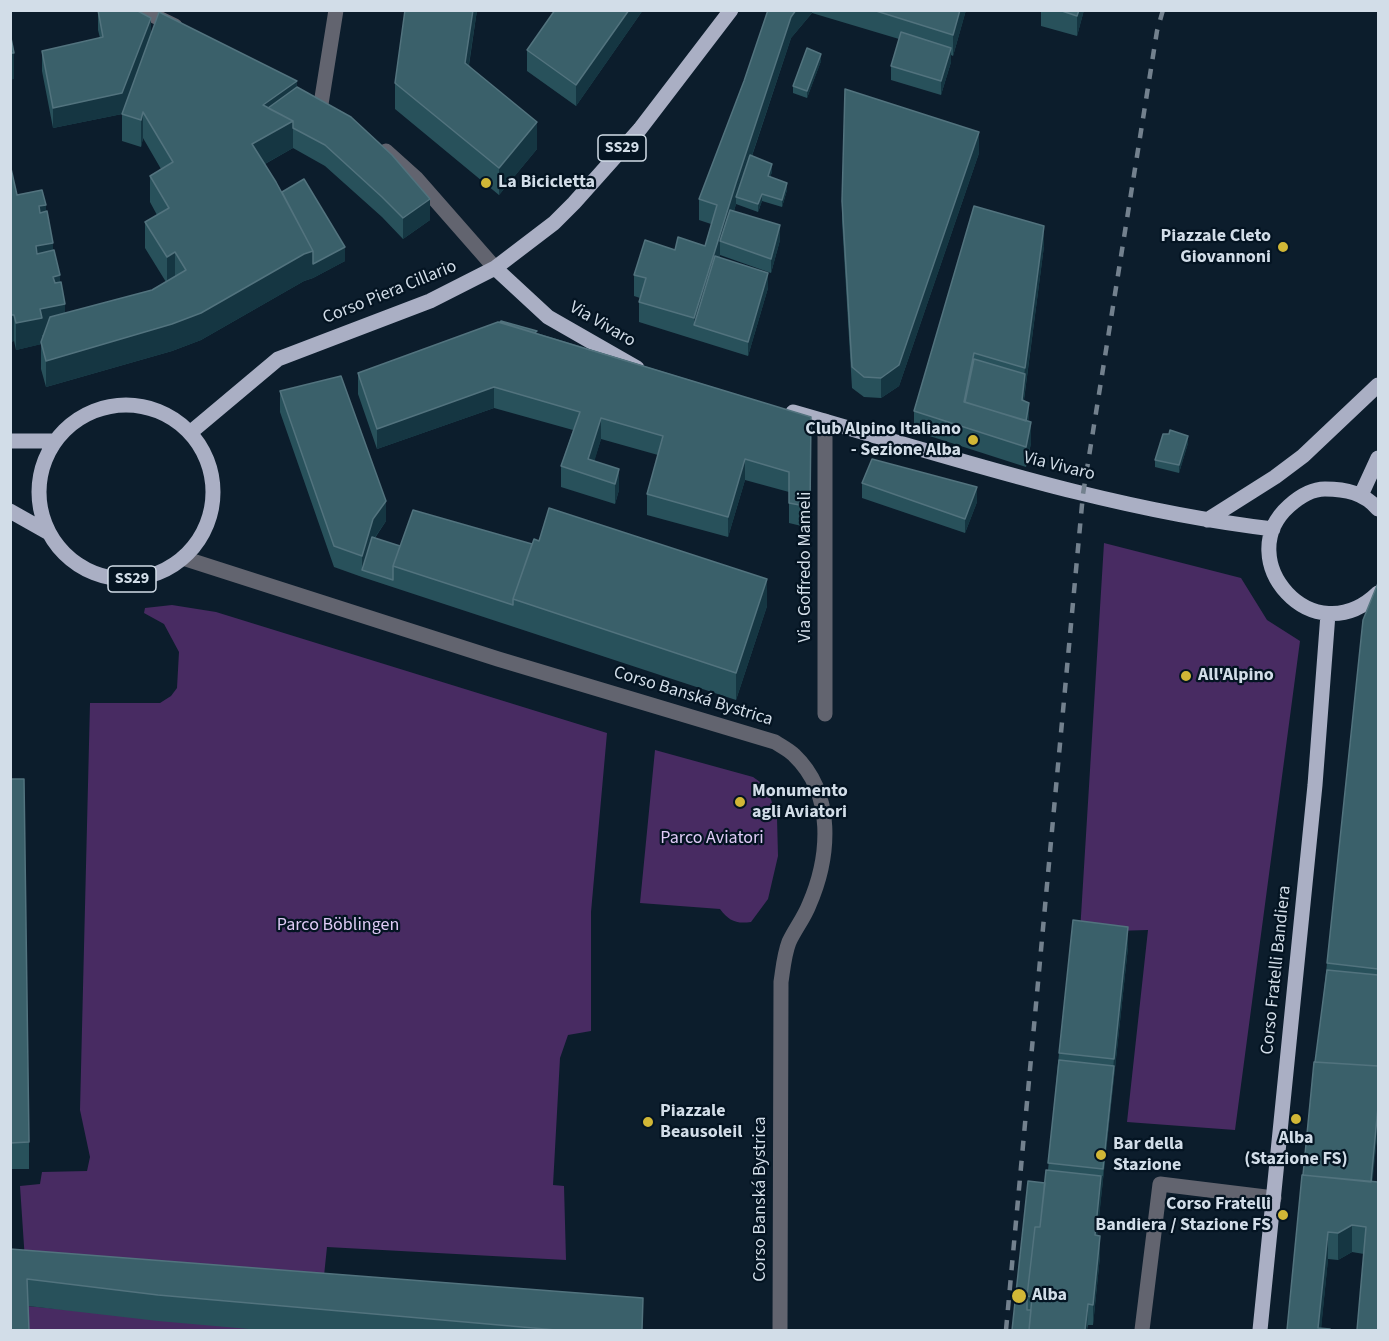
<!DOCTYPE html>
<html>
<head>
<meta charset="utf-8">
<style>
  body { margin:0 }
  #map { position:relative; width:1389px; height:1341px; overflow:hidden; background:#0c1d2c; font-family:"Source Sans 3",sans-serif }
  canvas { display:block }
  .frame { position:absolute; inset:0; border:12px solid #d2dde8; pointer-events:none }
</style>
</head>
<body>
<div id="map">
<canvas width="1389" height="1341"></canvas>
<div class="frame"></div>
</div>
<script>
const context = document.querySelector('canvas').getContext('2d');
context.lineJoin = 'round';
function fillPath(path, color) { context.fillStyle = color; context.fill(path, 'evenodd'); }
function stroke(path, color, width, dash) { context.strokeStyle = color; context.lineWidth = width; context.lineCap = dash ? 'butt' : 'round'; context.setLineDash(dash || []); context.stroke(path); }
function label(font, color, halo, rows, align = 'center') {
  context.font = font + ' "Source Sans 3",sans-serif'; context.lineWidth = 4.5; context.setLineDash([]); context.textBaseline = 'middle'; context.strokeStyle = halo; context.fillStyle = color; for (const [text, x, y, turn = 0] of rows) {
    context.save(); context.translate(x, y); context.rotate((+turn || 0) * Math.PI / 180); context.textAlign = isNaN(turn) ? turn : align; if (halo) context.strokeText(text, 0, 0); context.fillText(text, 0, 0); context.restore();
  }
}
fillPath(new Path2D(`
  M1104,543L1241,578L1267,620L1300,641L1235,1130L1127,1122L1148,930L1080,932Z
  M172,605L216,612L607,733L591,912V1031L568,1035L560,1058L553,1185L564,1186L566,1260L327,1247L322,1295L26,1276L20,1186L40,1184L42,1172L87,1171L90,1157L80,1110L90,703H160L171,696L177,688L179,652L164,624L144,613L145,608Z
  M655,750L753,777L767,787L777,818L778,856L768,899L751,922C736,924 729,921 720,909L640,903Z
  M27,1306L282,1330H28Z`), '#482b62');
stroke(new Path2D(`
  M142,10L175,26
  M321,104L336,10
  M386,151L416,178L495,268
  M183,558L498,659L775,742C781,746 789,750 794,755C835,794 830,857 809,905C804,918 795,929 789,942C784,955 783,969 781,982L780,1330
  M825,714V421
  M1142,1330L1160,1184L1274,1198`), '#62646f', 15);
stroke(new Path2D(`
  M495,268L548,317L637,368
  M39 492a87 87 0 1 1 174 0a87 87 0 1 1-174 0Z
  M793,412C951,457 1109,510 1273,529
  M191,432L278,359L430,301L495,268L554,223L574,203L640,129L731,10
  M10,441H55
  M1361,495L1378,458
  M1378,509C1364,493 1346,489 1325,489C1312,489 1299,497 1289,506C1230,559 1313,656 1378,593
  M10,511L49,533
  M1207,520L1275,477L1303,456L1378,385
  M1260,1330L1315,785L1328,614`), '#aaafc4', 15);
stroke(new Path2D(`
  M1006,1330L1083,494L1157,31L1163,10`), '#73818e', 4.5, [10, 10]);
fillPath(new Path2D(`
  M98,10L151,35L297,87L430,220L403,239L382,217L325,166L293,148L265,164L282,192L345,261L313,278L304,281L201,340L172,351L46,387L41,369V344L16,350L14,341L10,342L17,195L46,211L65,313L152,290L166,282L145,248V222L157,215L150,202V176L161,169L143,138L141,147L122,141V114L53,128L42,71V51L100,38L98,30Z
  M477,10L469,65L537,149L499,195L395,109V83Z
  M555,10H643L576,106L527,71V50Z
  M812,10V13L791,38L752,156L772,172L770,177L787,190L782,207L762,201L758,212L736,204L734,211L780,240L771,273L720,255L719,258L768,288L748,356L639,322V302L640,298L634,296V275L675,250L705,246L711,224L699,220V199L744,81Z
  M812,10H966L953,56L951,55V62L941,95L891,80V66L899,39L812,13Z
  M1041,10H1084L1077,36L1041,26Z
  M821,61L807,98L793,93V86Z
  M979,153L899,386L881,398L864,397L852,388L842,221V201Z
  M1044,246L1024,400L1029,417L1028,421L1031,443L1026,467L914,431V411Z
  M537,333L811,417L810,528L789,523V492L745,480L728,537L647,515V494L658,455L601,439L594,461L619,469V490L615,504L561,487V466L573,430L494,408L377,449L358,394V373Z
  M280,391L386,521L375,538L400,546L532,544L539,541L767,606L736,700L362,577L334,567L280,412Z
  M1188,443L1179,473L1155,467V460Z
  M862,483L977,502L965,533L862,498Z
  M1378,583V1128L1364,1254L1352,1252L1338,1260L1328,1259L1321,1328L1287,1330L1327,963Z
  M10,779L29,1142V1169H10Z
  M1128,947L1097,1235L1100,1256L1093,1325H1088L1087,1330H1012L1048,1170L1059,1053Z
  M10,1249L643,1330H260L158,1321L28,1306Z`), '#28515b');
fillPath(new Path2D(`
  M473,10H477L465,89V63Z
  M629,10H643L576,106V85Z
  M796,10H812V13L791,38L738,197H736V204L724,243L720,241V255L698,326L694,325V339V318L736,183L791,17Z
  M960,10H966L953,56V35Z
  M1079,10H1084L1077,36V16Z
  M151,18V38L122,114L53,128V108Z
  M951,48V62L941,95V81Z
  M10,53H14V79L10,80Z
  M821,54V61L807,98V91Z
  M297,81V108L279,120L263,105Z
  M143,112V138L141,147V120Z
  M293,121V148L252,171V144Z
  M537,122V149L499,195V168Z
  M979,132V153L899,386L881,398V378Z
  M772,164V172L768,183V176Z
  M787,183V190L782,207V200Z
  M762,194V201L758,212V204Z
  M430,199V220L403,239V218Z
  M46,205V231L39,233V206Z
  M780,225V240L771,273V259Z
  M1044,226V246L1022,414V400L1025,368Z
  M53,243V269L36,273V246Z
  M345,247V261L313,278L304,281L201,340L172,351L46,387V361L304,254L313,251Z
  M175,252V279L167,283V257Z
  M768,273V288L748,356V342Z
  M60,275V302L53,277Z
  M65,304V330L42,335V344L16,350V323L40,309Z
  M10,315H14V341L10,342Z
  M974,353V374L966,409L964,402Z
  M494,387V408L377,449V429Z
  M1029,403V417L1025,441V426Z
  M601,418V439L590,476L588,459Z
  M1031,422V443L1026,467V447Z
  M1188,436V443L1179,473V465Z
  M745,459V480L728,537V517Z
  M619,469V490L615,504V484Z
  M977,487V502L965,533V519Z
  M386,501V521L373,540L362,570V556L373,519Z
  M767,579V606L736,700V673Z
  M1128,927V947L1095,1255V1235L1101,1176H1103L1114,1059Z
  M1378,1107V1128L1370,1208V1187Z
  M1352,1225V1252L1338,1260V1233Z
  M1328,1232V1259L1321,1330H1318Z
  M1100,1236V1256L1093,1325V1305Z
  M1088,1304L1087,1330H1085Z`), '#153642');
const building = new Path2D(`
  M98,10H136L151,18L122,93L53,108L42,51L103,37Z
  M405,10H473L465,63L537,122L499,168L395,83Z
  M555,10H629L576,85L527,50Z
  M768,10H796L791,17L736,183L694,318L639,302L646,278L634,275L645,240L675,250L678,237L705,246L717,205L699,199L744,81Z
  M873,10H960L953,35Z
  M1059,10H1079L1077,16Z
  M159,12L297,81L263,105L293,121L252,144L276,182L313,251L304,254L201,313L172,324L46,361L41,342L50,317L152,290L186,270L175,252L167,257L145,222L169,208L150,176L173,162L143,112L141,120L122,114Z
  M901,32L951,48L941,81L891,66Z
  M10,33L14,53H10Z
  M807,48L821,54L807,91L793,86Z
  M297,87L351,117L392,155L430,199L403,218L382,197L325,145L293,128V121L268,108Z
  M845,89L979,132L899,365L881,378L864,377L852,367L842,201Z
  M750,155L772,164L768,176L787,183L782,200L762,194L758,204L736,197Z
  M10,164L17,195L42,190L46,205L39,206L40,213L47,211L53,243L36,246L37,254L54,250L60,275L53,277L55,283L61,282L65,304L40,309L42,318L16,323L14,315H10Z
  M304,179L345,247L313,264V251L282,192Z
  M974,206L1044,226L1025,368L974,353L964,402L1031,422L1026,447L914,411Z
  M730,210L780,225L771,259L720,241Z
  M715,256L768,273L748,342L694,325Z
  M501,321L537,331L535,333L500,322Z
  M498,322L811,417L810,507L789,503V472L745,459L728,517L647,494L663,436L601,418L588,459L619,469L615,484L561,466L580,412L494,387L377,429L358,373Z
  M974,359L1025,374L1022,400L1029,403L1026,421L965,402Z
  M341,376L386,501L373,519L362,556L334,546L280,391Z
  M1170,430L1188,436L1179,465L1155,460L1163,434H1169Z
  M872,459L977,487L965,519L862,483Z
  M549,508L767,579L736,673L513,599L534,539L539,541Z
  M413,510L532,544L513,599V605L393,566Z
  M372,537L400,546L393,566V580L362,570Z
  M1378,583V969L1327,963L1363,620Z
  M10,779H24L29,1142L10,1143Z
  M1073,920L1128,927L1114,1059L1059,1053Z
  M1327,970L1378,975V1066L1315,1062Z
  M1059,1060L1114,1066L1103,1169L1048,1163Z
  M1314,1062L1378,1066V1107L1371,1182L1303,1175Z
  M1046,1170L1101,1176L1095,1235L1100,1236L1093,1305L1088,1304L1085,1330H1029L1032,1297L1027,1296L1035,1227H1040Z
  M1302,1175L1378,1182V1330H1357L1366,1227L1352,1225L1338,1233L1328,1232L1318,1328L1330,1329L1331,1330H1287Z
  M1028,1181L1045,1183L1040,1227H1035L1027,1296V1310H1031L1029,1330H1012Z
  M10,1249L643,1298L642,1330H556L158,1295L27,1279L29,1330H10Z`);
fillPath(building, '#3a606a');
stroke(building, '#52737e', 1.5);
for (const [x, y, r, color] of [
  [486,183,6,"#d1b736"],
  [1283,247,6,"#d1b736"],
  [973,440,6,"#d1b736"],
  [1186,676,6,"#d1b736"],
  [740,802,6,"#d1b736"],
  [1296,1119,6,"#d1b736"],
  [648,1122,6,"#d1b736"],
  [1101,1155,6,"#d1b736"],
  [1283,1215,6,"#d1b736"],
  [1019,1296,8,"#d1b736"]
]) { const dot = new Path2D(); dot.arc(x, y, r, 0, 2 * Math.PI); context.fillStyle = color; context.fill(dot); stroke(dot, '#041422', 2); }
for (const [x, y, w] of [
  [622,148,48],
  [132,579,48]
]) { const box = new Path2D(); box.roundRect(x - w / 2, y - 13, w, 26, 4.5); context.fillStyle = '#041422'; context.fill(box); stroke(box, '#d2dde8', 1.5); }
label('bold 16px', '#d2dde8', null, [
  ["SS29",622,148],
  ["SS29",132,579]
]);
label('bold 18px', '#d2dde8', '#041422', [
  ["La Bicicletta",498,183],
  ["Piazzale Cleto",1271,237,"right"],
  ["Giovannoni",1271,258,"right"],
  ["Club Alpino Italiano",961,430,"right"],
  ["- Sezione Alba",961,451,"right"],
  ["All'Alpino",1198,676],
  ["Monumento",752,792],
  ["agli Aviatori",752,813],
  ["Piazzale",660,1112],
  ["Beausoleil",660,1133],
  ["Alba",1296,1139,"center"],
  ["(Stazione FS)",1296,1160,"center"],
  ["Bar della",1113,1145],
  ["Stazione",1113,1166],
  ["Corso Fratelli",1271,1205,"right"],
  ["Bandiera / Stazione FS",1271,1226,"right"],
  ["Alba",1032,1296]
], 'left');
label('18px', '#d2dde8', '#041422', [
  ["Corso Piera Cillario",390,293,-22],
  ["Via Vivaro",602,325,30],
  ["Via Vivaro",1059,467,14],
  ["Via Goffredo Mameli",806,567,-90],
  ["Corso Banská Bystrica",693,697,17],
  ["Corso Fratelli Bandiera",1277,970,-84],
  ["Corso Banská Bystrica",761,1199,-90]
]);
label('18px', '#dfcbf6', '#041422', [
  ["Parco Aviatori",712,839],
  ["Parco Böblingen",338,926]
]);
</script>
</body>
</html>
